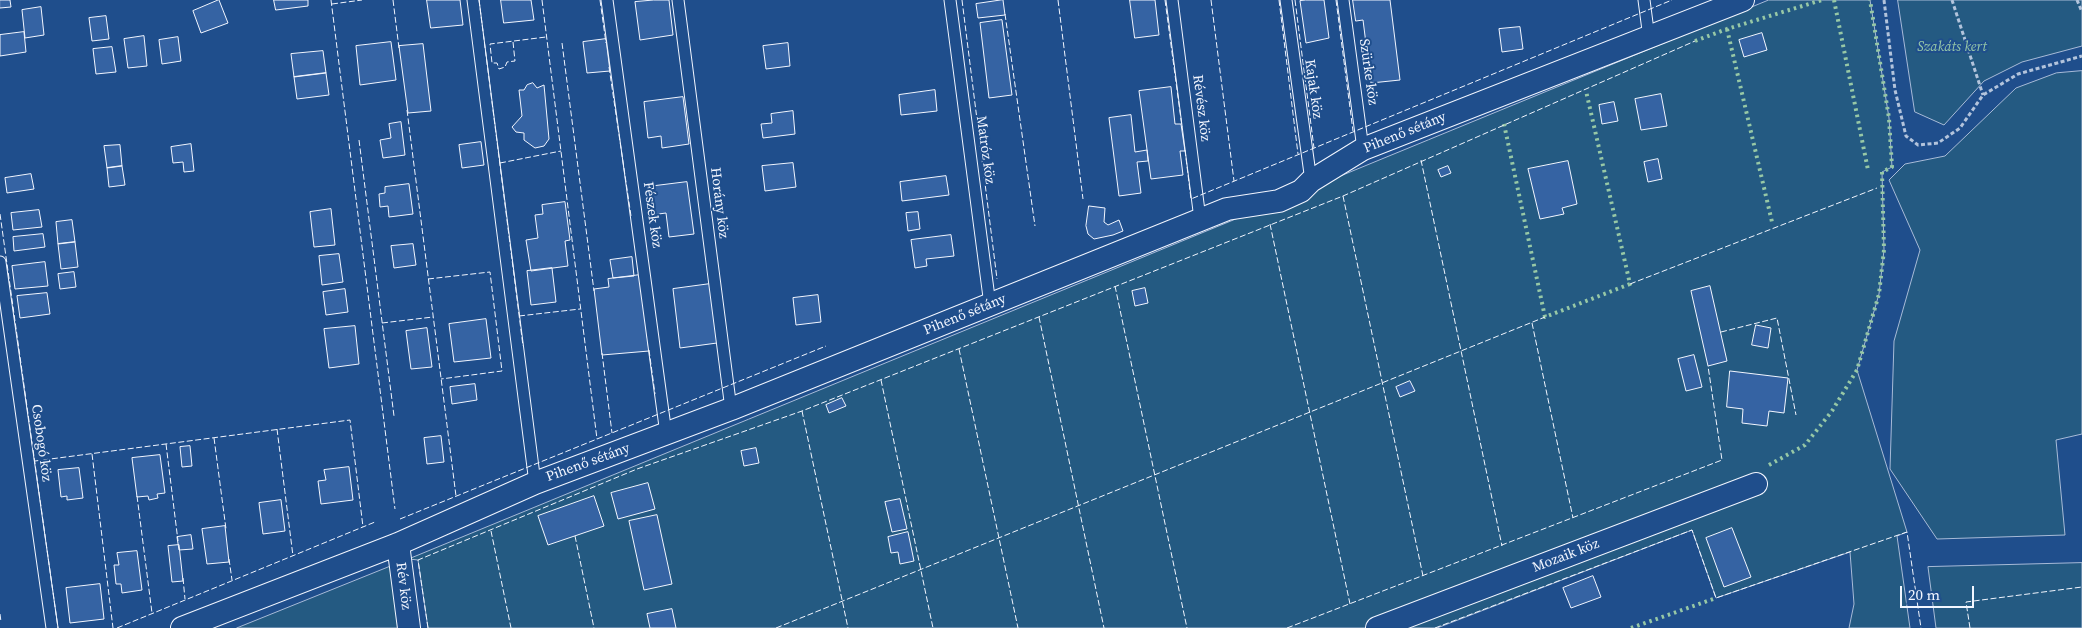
<!DOCTYPE html>
<html>
<head>
<meta charset="utf-8">
<style>
  body { margin:0 }
  #map { position:relative; width:2082px; height:628px; overflow:hidden; background:#1f4e8c; font-family:"Source Serif 4",serif }
  canvas { display:block }
  .scale { position:absolute; left:1900px; top:586px; width:74px; height:22px; box-sizing:border-box; border:2px solid #f2f6ff; border-top:0; padding-left:6px; font-size:15px; line-height:18px; white-space:nowrap; color:#f2f6ff; -webkit-text-stroke:4px #1f4e8c; paint-order:stroke }
</style>
</head>
<body>
<div id="map">
<canvas width="2082" height="628"></canvas>
<div class="scale">20 m</div>
</div>
<script>
const context = document.querySelector('canvas').getContext('2d');
context.lineJoin = 'round';
function fillPath(path, color) { context.fillStyle = color; context.fill(path, 'evenodd'); }
function stroke(path, color, width, dash) { context.strokeStyle = color; context.lineWidth = width; context.lineCap = dash ? 'butt' : 'round'; context.setLineDash(dash || []); context.stroke(path); }
function label(font, color, halo, rows, align = 'center') {
  context.font = font + ' "Source Serif 4",serif'; context.lineWidth = 4; context.setLineDash([]); context.textBaseline = 'middle'; context.strokeStyle = halo; context.fillStyle = color; for (const [text, x, y, turn = 0] of rows) {
    context.save(); context.translate(x, y); context.rotate((+turn || 0) * Math.PI / 180); context.textAlign = isNaN(turn) ? turn : align; if (halo) context.strokeText(text, 0, 0); context.fillText(text, 0, 0); context.restore();
  }
}
const green = new Path2D(`
  M1769,0H1870L1889,118L1892,167L1882,172L1884,250L1879,294L1857,370L1907,532L1897,536L1910,628H1849L1854,604L1850,552L1716,598L1692,530L1437,628H428L418,560L409,559Z
  M1898,0H2082V46L2022,62L1984,81L1944,125L1915,112Z
  M2082,71V434L2056,440L2065,535L1937,539L1890,469L1894,341L1920,250L1889,180L1905,164L1945,156L2016,88L2056,73Z
  M2082,563V628H1936L1928,567Z
  M394,565L402,628H237Z`);
fillPath(green, '#245a82');
stroke(green, '#a8bbd7', 1);
const building = new Path2D(`
  M0,0H10L11,7L0,8Z
  M219,0L228,23L201,33L193,11Z
  M274,0H308V6L276,10Z
  M427,0H460L463,25L431,28Z
  M501,0H531L534,20L504,23Z
  M654,0H669L673,35L640,40L635,2Z
  M1003,0L1005,15L978,18L976,4Z
  M1130,0H1155L1159,35L1135,38Z
  M1306,0H1324L1329,38L1306,43L1300,1Z
  M1353,0H1390L1400,80L1371,83L1363,20L1356,21Z
  M41,7L44,35L25,38L22,10Z
  M106,16L109,39L92,41L89,18Z
  M1002,20L1012,95L989,98L980,23Z
  M1520,27L1523,49L1502,52L1499,29Z
  M24,32L26,52L0,56V35Z
  M1762,33L1767,50L1744,57L1739,40Z
  M144,36L147,66L128,68L124,39Z
  M178,37L181,61L162,64L159,40Z
  M606,39L610,71L587,73L583,42Z
  M391,42L396,80L360,85L356,46Z
  M788,43L790,66L766,69L763,46Z
  M423,44L431,111L408,113L399,46Z
  M112,47L116,72L96,74L93,49Z
  M323,51L326,73L294,77L291,54Z
  M326,73L329,95L297,99L294,77Z
  M533,83L537,88L544,85L549,139L544,146L535,148L524,140V133L516,132L512,127L522,116L519,90H524L527,85Z
  M1171,87L1175,124H1181L1185,151H1180L1183,175L1151,179L1139,91Z
  M935,90L937,111L901,115L899,95Z
  M1661,94L1667,126L1641,130L1635,99Z
  M683,97L689,144L662,148L661,136L648,138L644,102Z
  M1614,102L1618,121L1602,124L1599,105Z
  M793,111L795,134L763,138L761,124L772,123L771,114Z
  M1131,115L1135,152L1147,150L1148,161L1137,162L1141,193L1119,196L1109,118Z
  M401,122L405,155L383,158L380,140L391,138L389,124Z
  M481,142L484,165L462,168L459,145Z
  M191,144L194,171L184,172L183,162L173,163L171,147Z
  M120,145L122,166L107,168L104,146Z
  M1658,159L1662,179L1648,182L1644,162Z
  M1568,161L1577,204L1562,208L1564,214L1540,219L1528,169Z
  M793,163L796,187L765,191L762,166Z
  M122,166L125,185L109,187L107,168Z
  M1448,166L1451,173L1441,177L1438,170Z
  M31,174L34,189L7,193L5,178Z
  M946,176L949,195L902,201L900,182Z
  M687,182L694,234L669,237L666,213L651,215L647,187Z
  M409,184L413,214L389,217L388,206L380,207L379,194L385,193V187Z
  M565,202L570,240L565,241L568,266L531,271L526,240L538,238L535,215L543,214L542,205Z
  M1089,206L1105,208L1104,222L1108,225L1119,220L1123,231L1113,235L1094,239L1088,234L1086,226Z
  M331,209L335,245L314,247L310,212Z
  M39,210L42,227L13,230L11,213Z
  M918,212L920,229L908,231L906,213Z
  M72,220L75,242L58,244L56,222Z
  M43,234L45,247L14,251L13,237Z
  M951,235L954,256L926,259L927,266L915,268L911,240Z
  M75,242L78,267L61,269L58,244Z
  M413,244L416,265L394,268L391,246Z
  M339,254L343,282L322,285L319,256Z
  M632,257L634,276L613,278L610,260Z
  M45,262L48,286L15,289L12,266Z
  M552,268L556,302L531,305L527,271Z
  M74,272L76,287L60,289L58,274Z
  M640,275L649,351L602,355L594,289L609,287L608,279Z
  M710,284L717,343L680,348L673,289Z
  M1710,286L1727,361L1708,366L1691,291Z
  M1145,288L1148,303L1135,306L1132,291Z
  M345,289L348,312L326,315L323,292Z
  M47,293L50,314L20,318L17,296Z
  M818,295L821,322L796,325L793,298Z
  M486,319L491,358L454,362L449,324Z
  M1756,325L1771,328L1768,348L1752,345Z
  M355,326L359,364L329,368L324,329Z
  M427,328L432,367L411,369L406,331Z
  M1694,355L1702,387L1686,391L1678,359Z
  M1730,371L1788,378L1784,413L1769,411L1767,426L1742,423L1743,409L1727,407Z
  M1410,381L1415,391L1400,397L1396,387Z
  M475,384L477,400L452,404L450,387Z
  M842,398L846,406L829,413L826,405Z
  M441,436L444,462L427,464L424,438Z
  M190,446L192,466L182,467L180,447Z
  M756,448L759,463L744,466L741,451Z
  M160,455L165,493L157,494L158,498L149,500L148,496L137,497L132,458Z
  M349,467L353,500L321,504L318,481L326,480L324,470Z
  M79,468L83,498L67,500V496L61,497L58,470Z
  M648,483L655,509L618,519L611,493Z
  M594,496L604,526L548,545L538,516Z
  M900,499L907,529L892,532L885,502Z
  M281,500L285,531L263,534L259,503Z
  M657,515L672,584L644,590L629,521Z
  M225,526L229,562L207,564L202,529Z
  M1732,528L1751,577L1724,587L1706,538Z
  M908,532L914,561L900,564L898,552L891,553L888,537Z
  M191,535L193,549L179,550L177,537Z
  M179,545L183,581L172,582L168,546Z
  M137,551L142,590L122,593L121,584H116L114,565H119L117,553Z
  M1593,576L1601,597L1571,608L1563,588Z
  M100,584L104,619L70,623L66,588Z
  M672,609L676,628H650L647,614Z`);
fillPath(building, '#3563a3');
stroke(building, '#f2f6ff', 1);
const lane = new Path2D(`
  M473,0L535,483
  M607,0L666,434
  M678,0L731,409
  M950,0L990,305
  M1172,0L1200,219
  M1286,0L1311,181
  M1343,0L1363,149
  M1644,0L1649,38
  M0,262L52,628`);
const street = new Path2D(`
  M398,544L409,628
  M182,628L398,544L535,483L731,409L1227,209L1279,201L1301,191L1311,181L1363,149L1743,0
  M1377,628L1756,484`);
stroke(lane, '#f2f6ff', 13);
stroke(street, '#f2f6ff', 24);
stroke(new Path2D(`
  M1884,0L1895,90L1906,136L1918,145L1938,143L1960,128L1983,95L2018,74L2082,56
  M1952,0L1983,95
  M2077,0L2082,12`), '#b3c4dc', 3, [4, 2.5]);
stroke(lane, '#1f4e8c', 11);
stroke(street, '#1f4e8c', 22);
stroke(new Path2D(`
  M1834,0L1868,170
  M1727,29L1772,222
  M1695,41L1727,29L1822,0
  M1504,124L1545,317L1630,284L1586,91
  M1769,465L1805,445L1832,411L1857,370L1879,294L1884,250L1882,172L1892,167L1889,118L1870,0
  M1631,628L1716,598`), '#97c8a6', 4, [2.5, 4]);
stroke(new Path2D(`
  M331,0L395,509
  M393,0L399,48
  M479,0L523,346
  M542,0L597,439
  M600,0L606,43
  M962,0L997,279
  M1058,0L1083,199
  M1165,0L1182,127
  M1211,0L1234,181
  M1279,0L1298,154
  M1295,0L1314,148
  M1336,0L1353,131
  M332,4L362,0
  M1005,14L1035,226
  M513,42L515,61L507,62L505,67L499,69L497,63H492L490,44L546,37
  M562,43L594,291
  M609,67L631,216
  M407,110L456,496
  M359,140L394,416
  M1185,150L1191,199L1672,0
  M1421,160L1502,546
  M500,163L561,151
  M1343,196L1423,576
  M0,214L58,628
  M1270,224L1350,604
  M428,279L490,272L502,371L441,379
  M1630,284L1877,188
  M1115,286L1187,628
  M519,316L580,309
  M1039,317L1104,628
  M382,323L433,317
  M1532,323L1573,518
  M1721,332L1777,318L1796,415
  M959,349L1018,628
  M649,350L655,394
  M602,353L612,433
  M881,380L933,628
  M802,411L848,628
  M277,429L293,556
  M214,438L226,529
  M166,444L178,541
  M92,454L113,628
  M35,461L350,420L363,527
  M137,496L152,613
  M400,519L826,346
  M491,531L511,628
  M575,536L594,628
  M229,559L232,580
  M183,578L185,599
  M0,614L1,622
  M117,628L375,522
  M428,628L418,560L637,469L802,411L1343,196L1695,41
  M776,628L1545,317
  M1287,628L1722,460L1708,366
  M1435,628L1692,530L1716,598L1907,532L1921,628
  M1970,628L1966,602L2082,587`), '#f2f6ff', 1, [6, 2.5]);
label('italic 14px', '#97c8a6', '#1f4e8c', [
  ["Szakáts kert",1952,47]
]);
label('14px', '#f2f6ff', '#1f4e8c', [
  ["Szürke köz",1368,72,82],
  ["Kajak köz",1313,89,82],
  ["Révész köz",1201,108,83],
  ["Pihenő sétány",1405,133,-22],
  ["Matróz köz",985,150,82],
  ["Horány köz",719,203,83],
  ["Fészek köz",652,215,82],
  ["Pihenő sétány",965,315,-22],
  ["Csobogó köz",41,443,82],
  ["Pihenő sétány",588,463,-20],
  ["Mozaik köz",1566,556,-21],
  ["Rév köz",403,586,83]
]);
</script>
</body>
</html>
